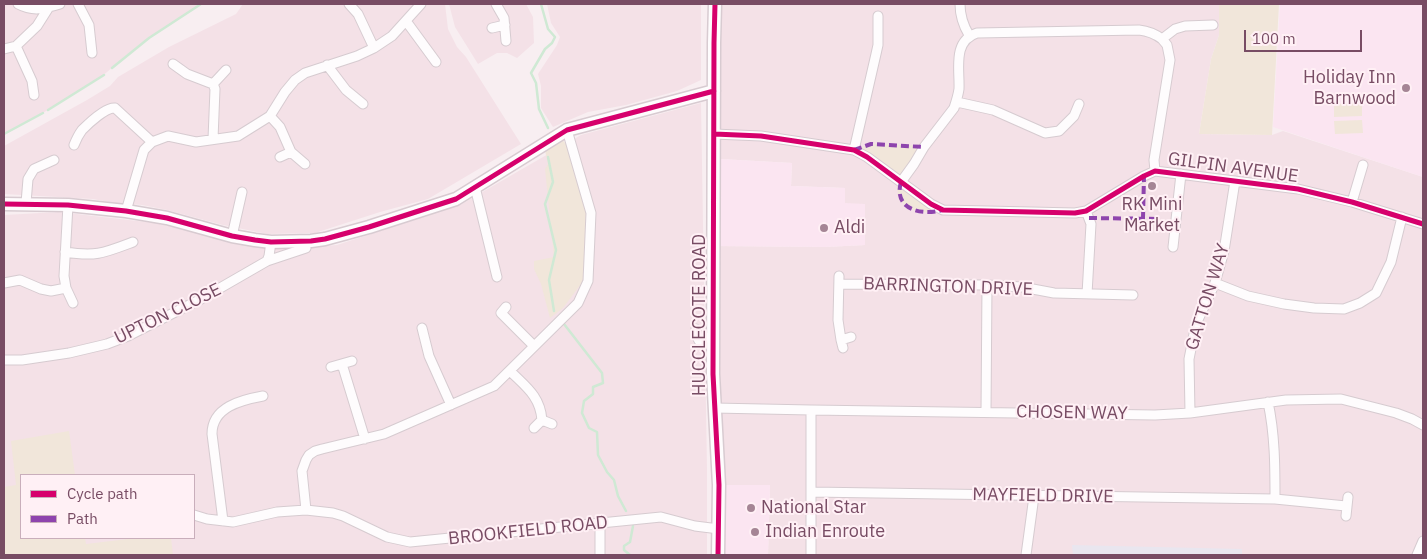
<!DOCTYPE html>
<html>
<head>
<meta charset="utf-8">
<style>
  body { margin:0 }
  #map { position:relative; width:1427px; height:559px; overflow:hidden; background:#f8eef1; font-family:"IBM Plex Sans",sans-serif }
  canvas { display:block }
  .frame { position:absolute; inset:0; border:5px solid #784c64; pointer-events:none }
  .legend { position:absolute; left:20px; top:474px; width:175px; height:65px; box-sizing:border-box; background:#fff0f5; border:1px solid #c9aebb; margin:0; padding:6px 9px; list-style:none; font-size:15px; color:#784c64 }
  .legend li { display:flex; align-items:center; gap:10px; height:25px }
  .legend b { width:25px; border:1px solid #c9aebb }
  .scale { position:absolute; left:1244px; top:30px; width:118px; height:22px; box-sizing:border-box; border:2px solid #784c64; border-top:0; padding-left:6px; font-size:15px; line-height:18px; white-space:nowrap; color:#784c64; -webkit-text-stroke:4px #fff0f5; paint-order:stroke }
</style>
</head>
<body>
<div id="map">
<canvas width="1427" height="559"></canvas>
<div class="frame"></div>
<ul class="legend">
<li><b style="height:6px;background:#d6006c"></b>Cycle path</li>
<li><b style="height:6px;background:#8e44ad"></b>Path</li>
</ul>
<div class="scale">100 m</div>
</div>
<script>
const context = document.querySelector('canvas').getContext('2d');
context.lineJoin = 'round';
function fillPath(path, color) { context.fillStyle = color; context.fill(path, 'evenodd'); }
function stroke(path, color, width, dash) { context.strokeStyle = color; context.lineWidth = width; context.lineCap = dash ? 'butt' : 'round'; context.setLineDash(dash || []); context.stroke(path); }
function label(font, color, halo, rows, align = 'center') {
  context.font = font + ' "IBM Plex Sans",sans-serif'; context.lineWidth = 4; context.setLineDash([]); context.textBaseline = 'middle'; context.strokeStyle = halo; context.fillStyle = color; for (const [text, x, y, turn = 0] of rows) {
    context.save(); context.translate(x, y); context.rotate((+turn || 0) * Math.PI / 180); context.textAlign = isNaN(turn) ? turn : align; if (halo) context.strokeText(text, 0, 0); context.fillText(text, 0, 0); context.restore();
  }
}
fillPath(new Path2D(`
  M4,4H201L149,38L128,54L100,78L33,119L4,135Z
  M243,4H445L448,29L457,47L466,57L521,144L428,199L380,212L315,233L267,234L223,225L167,210L142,205L114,203L93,199L4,194V146L87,100L110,86L118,77L169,47L236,14Z
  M449,4H526L533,17L534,43L517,58L507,53H497L478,64L455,27Z
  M547,4H701V80L677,91L626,105L588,112L553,127L541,108V86L538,74L557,45L560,37L551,23Z
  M720,4H1219V35L1211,59L1199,134L1272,135L1283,131L1423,177V555H768L770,485H723L719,392L718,246L825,247L865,245L845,203V188L791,186L792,163L720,159Z
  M701,103L707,469V555H4V215L59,212L155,223L282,249L337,245L460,205L581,135ZM21,475H194V538H21Z`), '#f4e1e7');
fillPath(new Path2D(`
  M1280,4H1423V177L1273,127Z
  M720,159L792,163L791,186L845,188V203L865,204V245L825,247L718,246Z
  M723,485H770L768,555H723Z`), '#fbe5f1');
fillPath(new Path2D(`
  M1072,545L1242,549V555H1073Z`), '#e9e6ef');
fillPath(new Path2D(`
  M1219,4H1279L1272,135L1199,134L1211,59L1219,35Z
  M1362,103V116L1334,117V104Z
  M1362,120L1363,133L1335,134L1334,121Z
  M560,137L571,150L586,211L584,280L563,308L550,318L541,284L534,269V261L554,257L545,169L548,164L544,146Z
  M871,144L927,146L899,182L943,210C929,214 909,214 900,199C897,193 897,186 896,179L854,150Z
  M69,431L75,475H21V538H85L86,544L136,538H171L173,555H4V487L16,485L11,441Z`), '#f1e6da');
stroke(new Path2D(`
  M541,4L548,29L555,37L552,43L545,49L531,73L536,83L539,109L548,128
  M112,68L149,38L201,4
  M48,110L104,75
  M4,134L43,113
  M548,157L553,182L545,204L556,250L549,280L554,311
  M564,324L602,373L603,383L593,387V394L584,401L582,413L589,428L597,432L598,455L607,472L614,480L618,496L626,511
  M630,555L624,550V546L630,542L633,526`), '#cfe9d4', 2.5);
const street = new Path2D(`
  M18,4C33,12 44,9 60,4
  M78,4L89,25L92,53
  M349,4L358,14L374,48
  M496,4L504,18L506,41
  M960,4C960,16 963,25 969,35
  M406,21L436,62
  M492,28L505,25
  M16,46L32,81L34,95
  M4,49L16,46L37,26L49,7
  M173,64L187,74L213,84L215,89L213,139
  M327,65L346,90L363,104
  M213,84L226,70
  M957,102L993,110L1045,133L1059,131L1074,116L1079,104
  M270,116L280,127L291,152L305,164
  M714,134L761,136L854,150L867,157L931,204L943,210L1075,213L1086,211L1144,176L1155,171L1298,189L1352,202L1423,224
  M74,145C76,140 79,134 82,130C89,123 106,107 115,108L152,142
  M854,150L876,54L878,45V16
  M280,157L291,152
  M1155,171L1154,160L1170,60L1167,45L1162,39
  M901,182L914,164L924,147L954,108C956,102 958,96 959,89C960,70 952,41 977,33L1139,30C1148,31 1154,33 1162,39L1175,29L1185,26L1213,25
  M475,187L497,277
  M1352,202L1363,165
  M26,203L28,179L34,169L54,160
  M68,205L64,276L66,288L73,303
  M126,211L144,150L152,142L168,136L196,142L238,136L270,116L285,92L295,80L305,73L357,56L374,48L392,36L421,4
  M1086,211L1091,224L1087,294
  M232,236L242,192
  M1173,247L1181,174
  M65,252C96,257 104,253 133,242
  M267,261L306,248
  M839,276L838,320L841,340
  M4,283L20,280L41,289L51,291L66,288
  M1215,283L1248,296L1284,304L1314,308L1344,309L1360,303L1376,293L1391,262L1402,217
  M839,284L987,285L1022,287L1054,293L1133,295
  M506,307L501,313L534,346
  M422,328L429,356L451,405
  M696,329L698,339L701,344L705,338L713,337
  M843,348L841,340L851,337
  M4,360H22L69,353L107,344L128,336L201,299L267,261L269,256L271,242
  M342,364L365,439
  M331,367L352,361
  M510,371C526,387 540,396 542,420L552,424
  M1268,402C1275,435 1275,467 1275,499
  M714,408L811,410L1155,415L1190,413L1286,400L1341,399L1396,413L1412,419L1423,425
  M811,410V555
  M986,412L987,285
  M1190,413L1189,359L1196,324L1215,283L1224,251L1235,181
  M534,428L542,420
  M811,492L1275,499L1346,506
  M306,510L302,471L306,460L309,455L315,451L322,449L384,434L494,386L578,303L588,281L591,213L567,130
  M194,515L207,519L233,522L277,512L306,510L333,513L343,516L387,537L410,542L661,517L695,526L719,529
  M1346,516L1348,497
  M223,521L212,434C212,407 241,400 263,396
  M600,555V524
  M1026,555L1034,496
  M1417,555L1423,541`);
const secondary = new Path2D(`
  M715,4L714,43L713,374L719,485L718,555
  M4,204L68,205L126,211L167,218L232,236L255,240L271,242L311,241L325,239L369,227L456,199L567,130L714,91`);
stroke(street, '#d6cbd0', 11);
stroke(secondary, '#d8cbd1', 15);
stroke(street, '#fefcfd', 9);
stroke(secondary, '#fefcfd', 12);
stroke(new Path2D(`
  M854,150L871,144L924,147
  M901,182C893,209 921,216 942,210
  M1089,218L1161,219
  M1143,218L1144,176`), '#8e44ad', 4, [8, 4]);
stroke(new Path2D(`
  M715,4L714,43L713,374L719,485L718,555
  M714,134L761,136L854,150L867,157L931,204L943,210L1075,213L1086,211L1144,176L1155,171L1298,189L1352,202L1423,224
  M4,204L68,205L126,211L167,218L232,236L255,240L271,242L311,241L325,239L369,227L456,199L567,130L714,91`), '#d6006c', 5);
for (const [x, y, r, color] of [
  [1406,88,5,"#a58595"],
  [1152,186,5,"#a58595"],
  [824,228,5,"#a58595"],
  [751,508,5,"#a58595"],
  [755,532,5,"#a58595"]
]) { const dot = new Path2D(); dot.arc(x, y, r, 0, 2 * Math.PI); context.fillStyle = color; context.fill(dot); stroke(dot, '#fff0f5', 2); }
label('18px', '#784c64', '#fff0f5', [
  ["Holiday Inn",1396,78,"right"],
  ["Barnwood",1396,99,"right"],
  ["RK Mini",1152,205,"center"],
  ["Market",1152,226,"center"],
  ["Aldi",834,228],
  ["National Star",761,508],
  ["Indian Enroute",765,532]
], 'left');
label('18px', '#784c64', '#fff0f5', [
  ["GILPIN AVENUE",1233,168,8],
  ["BARRINGTON DRIVE",948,287,2],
  ["GATTON WAY",1208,297,-73],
  ["UPTON CLOSE",168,314,-26],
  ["HUCCLECOTE ROAD",700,315,-90],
  ["CHOSEN WAY",1072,413,1],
  ["MAYFIELD DRIVE",1043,496,1],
  ["BROOKFIELD ROAD",528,531,-6]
]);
</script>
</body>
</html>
